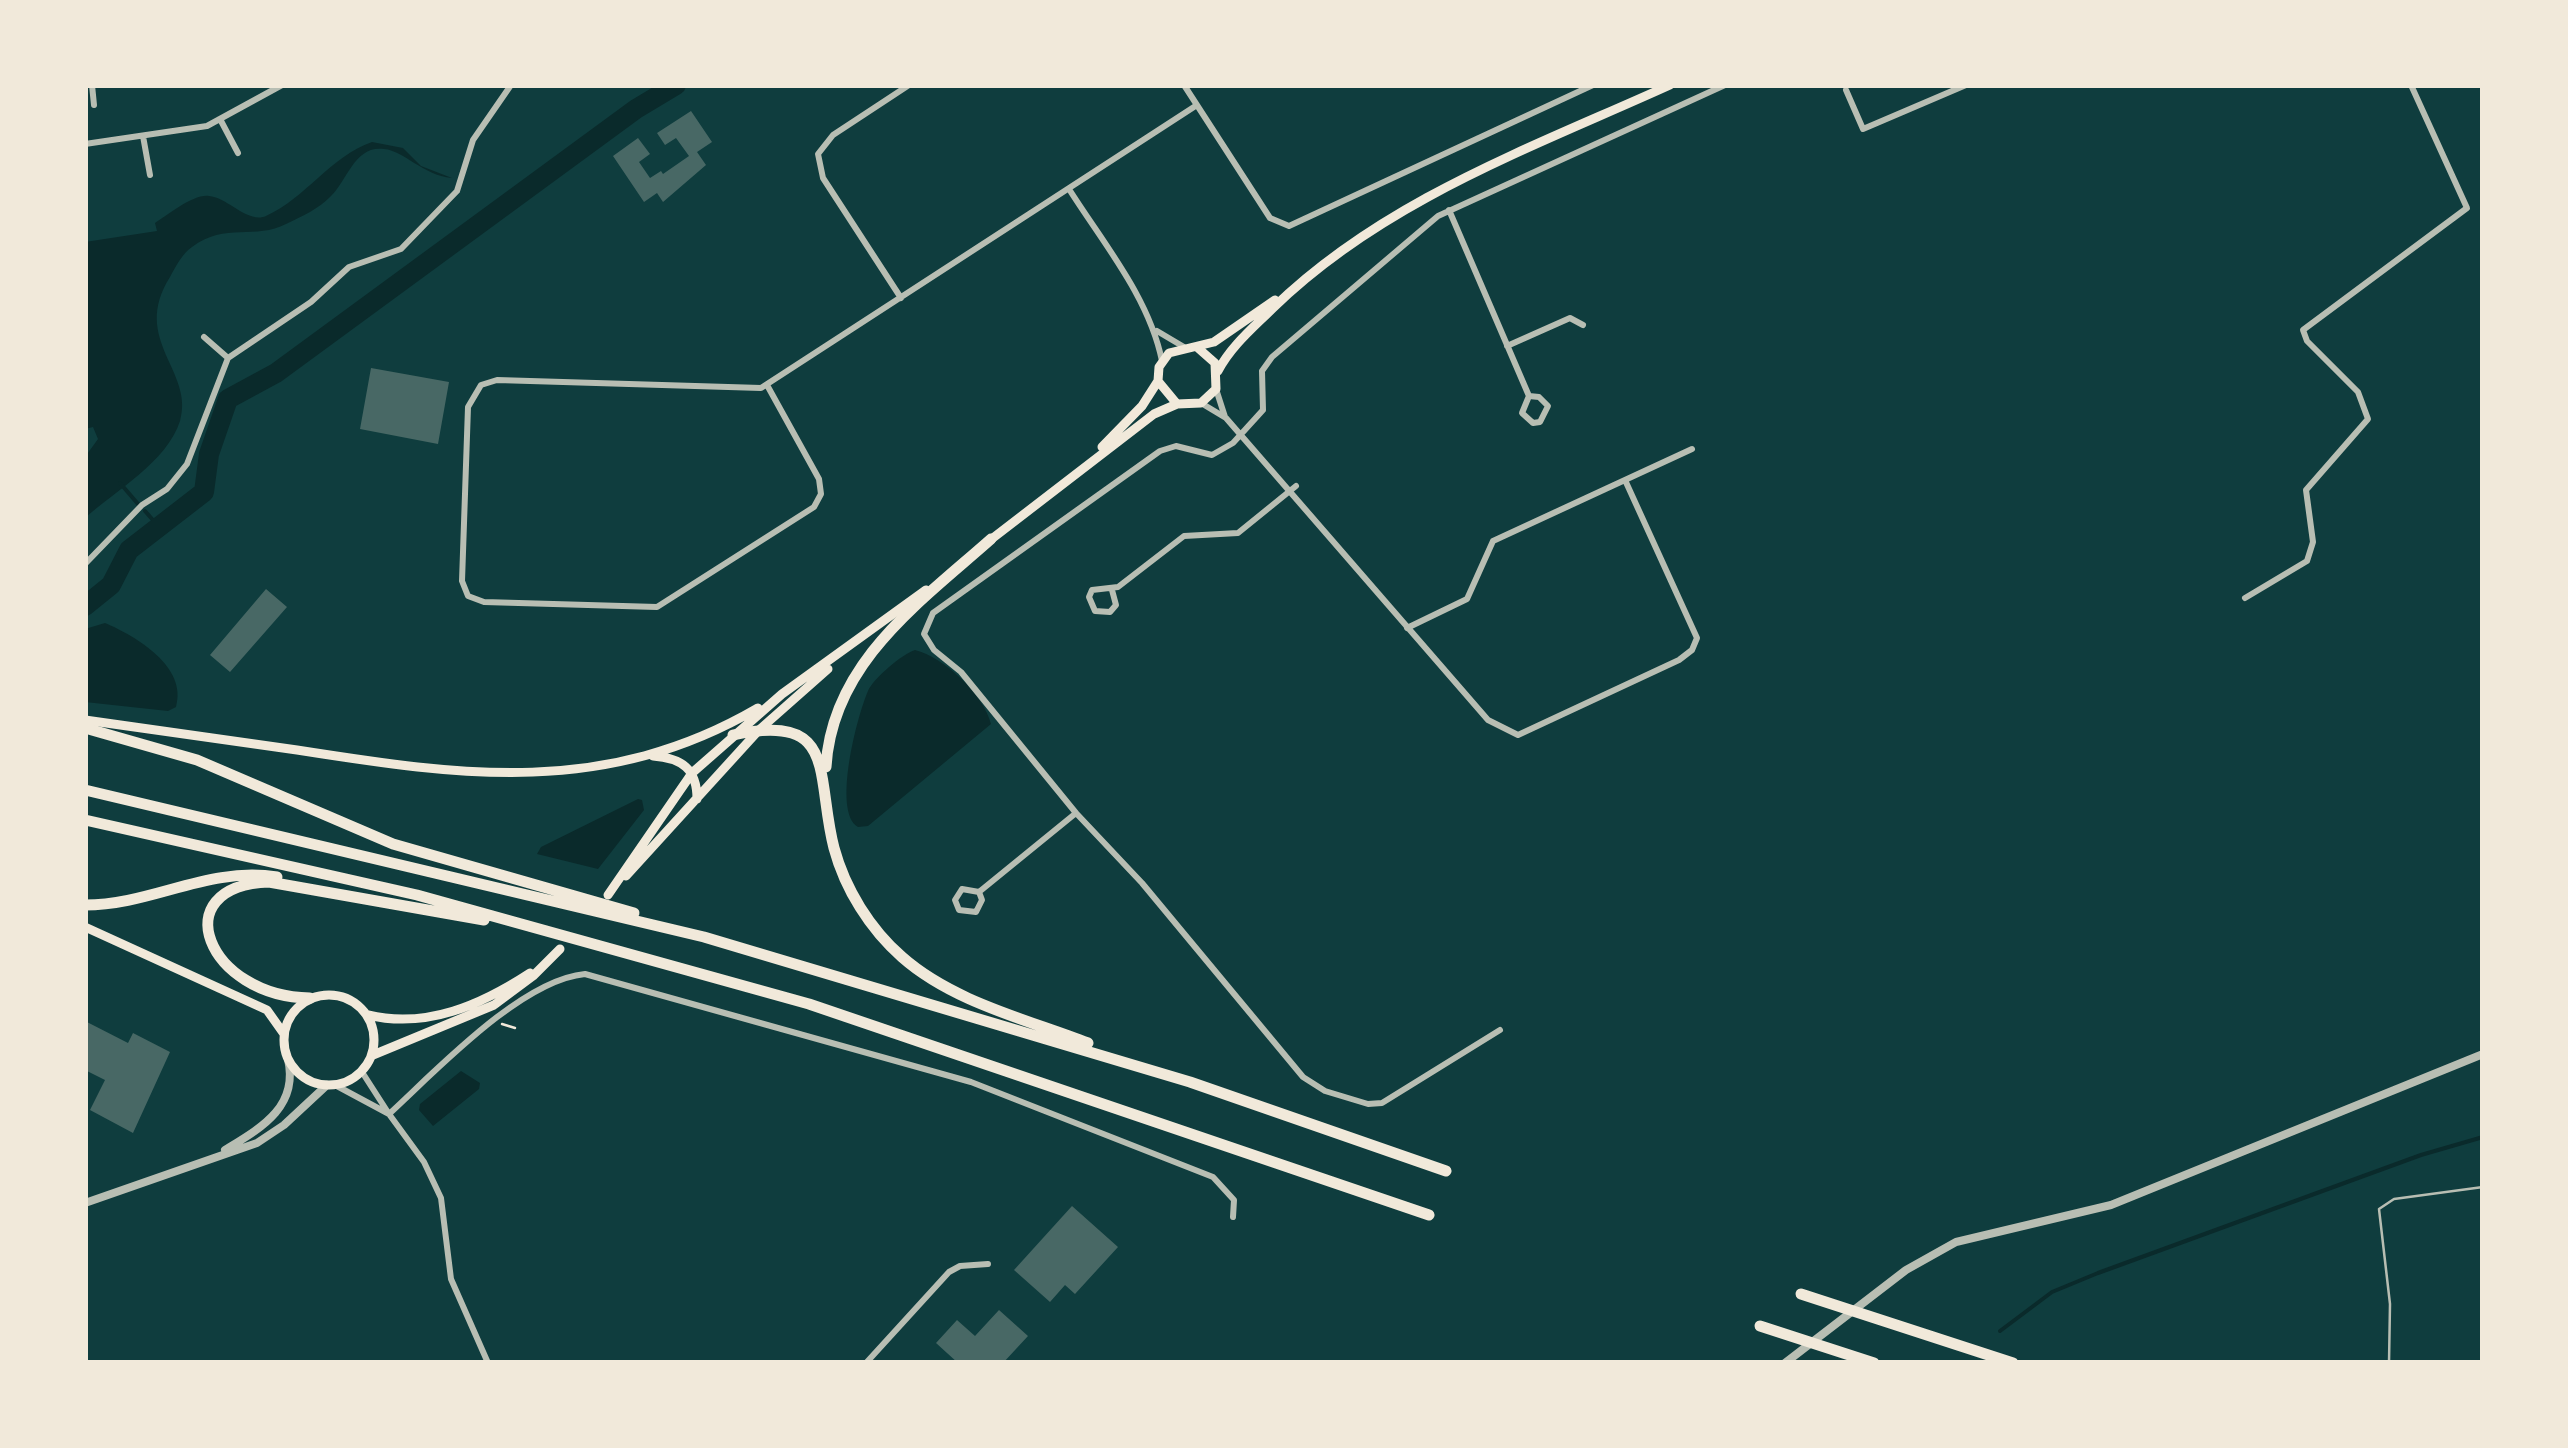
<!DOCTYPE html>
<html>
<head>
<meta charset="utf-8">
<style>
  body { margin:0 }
  #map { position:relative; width:2568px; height:1448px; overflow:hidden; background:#0f3d3e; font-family:Helvetica,sans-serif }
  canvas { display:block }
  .frame { position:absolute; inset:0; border:88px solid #f1e9da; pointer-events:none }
</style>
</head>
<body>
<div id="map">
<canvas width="2568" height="1448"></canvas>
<div class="frame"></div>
</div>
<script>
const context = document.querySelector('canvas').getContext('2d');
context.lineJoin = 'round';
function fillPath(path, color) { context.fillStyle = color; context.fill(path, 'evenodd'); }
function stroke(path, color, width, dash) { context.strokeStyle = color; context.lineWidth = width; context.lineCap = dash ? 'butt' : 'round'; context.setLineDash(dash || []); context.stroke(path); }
fillPath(new Path2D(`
  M372,142L403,148L421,166L452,178C422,175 405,151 384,149C355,145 348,179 331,196C320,208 301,217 286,224C256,240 225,222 192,247C182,254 176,266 170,277C130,340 195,371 180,421C167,462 115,491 85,518V457L98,439L93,427L85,429V242L157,231L155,223C168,215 193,194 209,196C227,197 248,224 266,216C306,198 331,156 372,142Z
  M105,623C136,636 188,667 176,707L168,711L85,702V629Z
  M915,650C944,657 984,695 991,724L868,826L858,827C832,812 857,716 868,691C873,679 902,654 915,650Z
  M638,799L642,800L644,810L598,869L537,854L541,847Z
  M461,1071L480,1083L479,1089L433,1126L419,1110L420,1104Z`), '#0a2a2b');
stroke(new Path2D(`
  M120,483L138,504
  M145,511L159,527
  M2000,1331L2052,1292L2098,1273L2421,1155L2483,1137`), '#0a2a2b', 4);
stroke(new Path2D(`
  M85,606L111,585L129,550L204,492L209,454L228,399L276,373L636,109L676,85`), '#0a2a2b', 20);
fillPath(new Path2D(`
  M691,111L712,142L697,152L706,165L663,202L657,193L644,202L613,156L638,138L650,154L639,162L650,178L661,171L663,174L689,156L676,138L665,145L657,133Z
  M371,368L449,382L438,444L360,429Z
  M266,589L287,607L230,672L210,655Z
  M85,1021L128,1043L133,1033L170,1052L133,1133L90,1110L105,1080L85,1070Z
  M1072,1206L1118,1247L1075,1294L1065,1285L1050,1302L1014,1270Z
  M999,1310L1028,1336L1003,1363H958L936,1343L957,1320L975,1336Z`), '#486865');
stroke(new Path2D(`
  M502,1024L515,1028`), '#f1e9da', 2.5);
stroke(new Path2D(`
  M2389,1363L2390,1304L2379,1209L2394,1199L2483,1187`), '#b8beb3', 2.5);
stroke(new Path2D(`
  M92,85L94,105
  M1184,85L1270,218L1289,226L1593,85
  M1846,90L1863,129L1966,85
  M220,119L238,153
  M143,136L150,175
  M85,144L207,126L282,85
  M1069,189C1103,243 1149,297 1162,361
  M1449,210L1529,396L1522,413L1533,423L1540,422L1548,406L1539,397L1529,396
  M901,298L823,178L818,154L833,135L909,85
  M1157,331L1184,347
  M204,337L228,358
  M1507,346L1570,318L1583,325
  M767,385L819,479L821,494L814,507L657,607L484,602L468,596L462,581L468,407L481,385L497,380L761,388L1197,105
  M1216,389L1225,417
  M1201,403L1226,418L1488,720L1518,735L1679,660L1692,650L1697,638L1625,480
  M85,564L142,505L167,489L187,464L228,358L311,302L349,267L401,249L457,191L473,140L511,85
  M1112,590L1116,605L1110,612L1095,611L1089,597L1092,590L1118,587L1184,536L1238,533L1296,486
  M2245,598L2307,561L2313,542L2306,490L2368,419L2358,392L2307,341L2303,330L2467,208L2411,85
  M1407,628L1467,599L1493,541L1692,449
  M979,892L982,900L976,912L959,910L955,900L962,889L979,892L1076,813
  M1500,1030L1382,1103L1368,1104L1325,1091L1303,1077L1142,883L1076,813L961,672L934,650L924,634L933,613L1160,451L1176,446L1212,455L1233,443L1263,410L1262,371L1272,357L1438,216L1725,85
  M335,1085L389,1114L362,1072
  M488,1363L451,1279L441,1198L424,1162L389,1114C436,1071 521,980 585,974L971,1082L1213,1177L1234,1200L1233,1217
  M866,1363L949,1272L960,1266L988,1264`), '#b8beb3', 6);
stroke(new Path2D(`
  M225,1150C261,1128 299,1107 288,1059
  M85,1203L257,1143L284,1125L327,1085
  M1785,1363L1906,1270L1956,1242L2111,1205L2483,1054`), '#b8beb3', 8);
stroke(new Path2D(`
  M1198,348L1215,363L1216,389L1201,403L1177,404L1158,381L1159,367L1169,353L1214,342L1275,300
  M1218,371C1231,346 1253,328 1273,308C1384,200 1531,148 1670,85
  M1102,447L1142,406L1158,381
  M989,541L1154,414L1177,404
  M85,720C156,730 226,740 297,750C463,776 605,797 758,708
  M653,756C682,758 697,769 697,799
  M626,876L759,730L828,669
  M608,895L692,773L782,694L926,590
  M85,927L267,1010L284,1034
  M284 1040a45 45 0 1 1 90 0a45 45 0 1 1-90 0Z
  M368,1015C427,1029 481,1005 530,973
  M373,1055L494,1005L533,976L560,949`), '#f1e9da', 9);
stroke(new Path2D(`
  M85,728L197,760L393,844L634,913
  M733,735C839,712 815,775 834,848C845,889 870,929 902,957C953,1002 1026,1019 1088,1043
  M826,767C832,663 920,602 991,539
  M85,790L704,937L1190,1082L1446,1171
  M85,820L417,895L809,1004L1429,1215
  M85,905C152,905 208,866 277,877
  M310,998C208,997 162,886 269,882L484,920
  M1801,1294L2013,1363
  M1760,1326L1874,1363`), '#f1e9da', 11);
</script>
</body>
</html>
